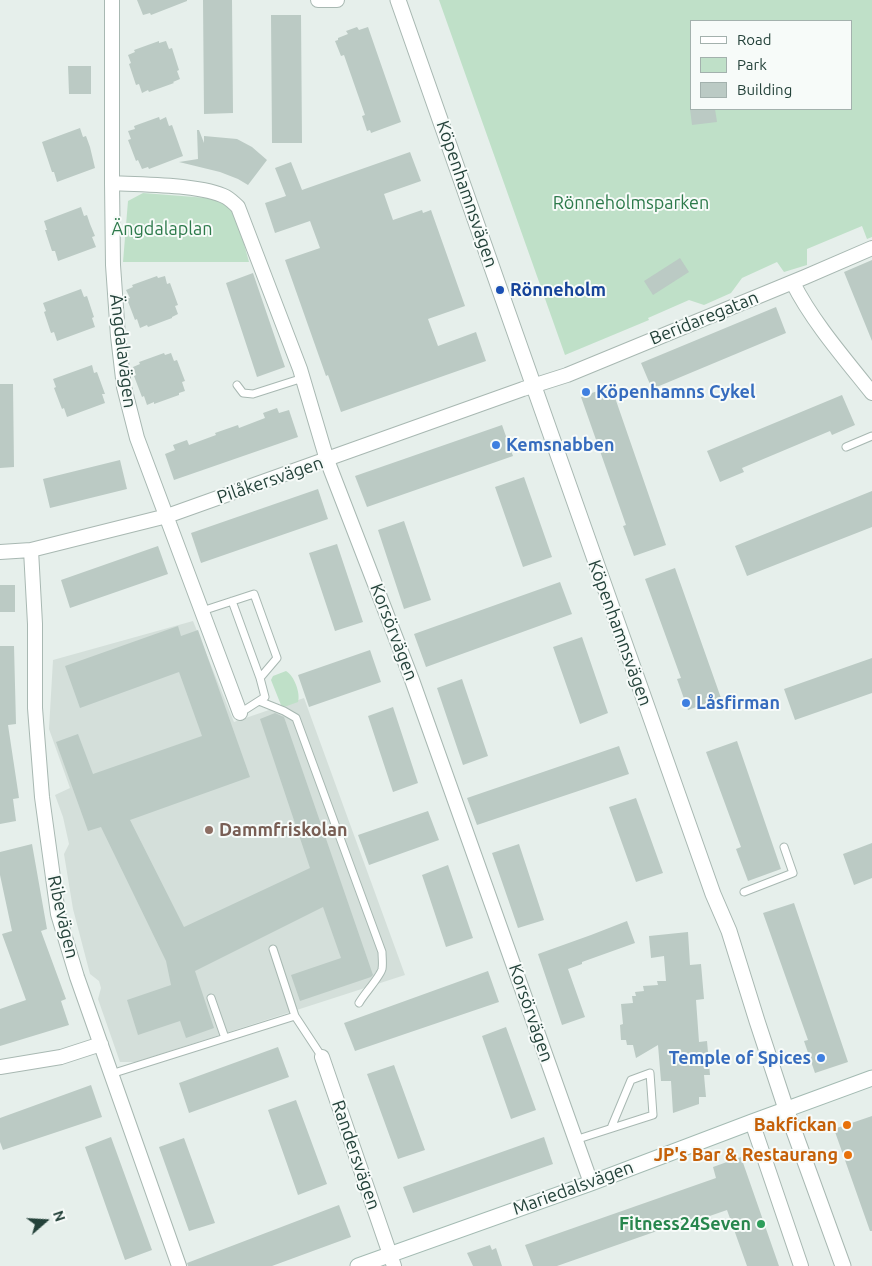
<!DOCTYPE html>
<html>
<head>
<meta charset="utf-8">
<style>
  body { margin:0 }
  #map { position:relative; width:872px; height:1266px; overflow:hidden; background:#e6efeb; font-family:Ubuntu,sans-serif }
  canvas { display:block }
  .legend { position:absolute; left:690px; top:20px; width:162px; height:90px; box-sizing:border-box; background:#f7fbf9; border:1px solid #a3b1ad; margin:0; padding:6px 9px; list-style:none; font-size:15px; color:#24423a }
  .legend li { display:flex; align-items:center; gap:10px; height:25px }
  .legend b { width:25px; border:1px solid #a3b1ad }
  .north { position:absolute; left:20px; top:1196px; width:50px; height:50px; -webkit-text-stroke:4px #f7fbf9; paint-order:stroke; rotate:71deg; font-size:14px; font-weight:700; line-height:20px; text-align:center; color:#24423a }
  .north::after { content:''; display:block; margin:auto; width:18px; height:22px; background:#24423a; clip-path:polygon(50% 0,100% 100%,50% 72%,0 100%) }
</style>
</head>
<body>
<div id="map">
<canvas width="872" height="1266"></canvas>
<ul class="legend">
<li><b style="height:6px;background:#fff"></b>Road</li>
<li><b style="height:14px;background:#bfe0c8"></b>Park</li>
<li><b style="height:14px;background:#bbcac4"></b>Building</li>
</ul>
<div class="north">N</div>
</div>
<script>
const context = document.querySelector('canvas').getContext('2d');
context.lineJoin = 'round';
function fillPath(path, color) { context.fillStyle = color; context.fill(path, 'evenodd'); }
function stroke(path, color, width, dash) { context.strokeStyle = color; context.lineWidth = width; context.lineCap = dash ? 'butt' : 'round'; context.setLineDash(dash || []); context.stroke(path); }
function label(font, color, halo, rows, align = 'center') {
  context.font = font + ' Ubuntu,sans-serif'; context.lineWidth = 4; context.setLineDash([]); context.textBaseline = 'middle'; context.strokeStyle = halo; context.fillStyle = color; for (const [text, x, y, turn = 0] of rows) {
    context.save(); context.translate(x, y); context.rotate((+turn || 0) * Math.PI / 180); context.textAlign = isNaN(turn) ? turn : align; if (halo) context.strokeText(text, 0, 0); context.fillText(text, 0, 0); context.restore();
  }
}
fillPath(new Path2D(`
  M193,621L234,722L304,698L405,975L136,1062H120L98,999L101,988L99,981L90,974L73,909L64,854L69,844L63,817L55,795L70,788L49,729L53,660Z`), '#d4dfda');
fillPath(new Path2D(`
  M439,0H872V237L867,239L862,226L807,249V265L784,272L777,262L742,278L731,293L704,305L689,300L648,318L649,320L565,355ZM691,21H851V109H691Z
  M143,193L220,199L236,215L249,262H123L128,201Z
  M286,671C294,675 301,694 298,702L284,707L281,705L271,680L273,676Z`), '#bfe0c8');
fillPath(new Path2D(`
  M137,0H187V1L151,15L150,13L143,15Z
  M203,0H232L233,113L204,114Z
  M271,15H301L302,143H272Z
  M357,27L359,30L368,27L401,122L371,133L370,130L367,131L362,116L365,115L344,55L341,56L335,41L338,40V38L348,34L346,31Z
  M159,41V43L166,41L169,49L172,48L179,70L177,71L180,79L173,82L174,83L149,92L148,90L142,93L139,84L136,85L129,64L131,63L128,55L135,52L134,50Z
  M68,66H91V94H69Z
  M690,109H715L717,122L692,125Z
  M159,117L160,120L166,117L169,126L172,125L183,156L149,169L148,167L142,169L138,160L136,161L128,140L131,139L128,131L135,129L134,126Z
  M80,128L83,137L86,136L90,147L95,168L57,182L54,172H52L42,142Z
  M197,130H199L204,143V136L237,139L252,147L267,160L248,185L238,179L220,172L179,162L198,159Z
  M410,152L421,181L384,194L393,220L422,210L423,213L431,210L465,306L428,319L438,346L476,332L486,361L341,412L328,375L326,376L285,260L320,248L310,221L275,233L265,203L286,196L275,168L291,162L302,190Z
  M81,207L84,216L87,215L90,224L95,236L92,237L96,247L58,261L55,251H52L45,230H47L44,221Z
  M680,258L689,272L653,295L644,281Z
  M872,260V341L844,272Z
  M253,273L285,367L257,377L226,283Z
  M157,276L158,278L165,276L167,284L170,283L178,305L175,306L178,314L172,317V318L148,327L147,325L140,328L137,319L135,320L127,299L130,298L126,290L133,287L132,285Z
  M81,289L84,297L87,296L94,317L92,318L95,327L57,341L54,332L51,333L44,312L46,311L43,303Z
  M776,307L786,333L652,389L641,363Z
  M164,353L165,355L171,353L174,361L177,360L185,381L182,382L185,391L179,393V395L154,404V402L147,405L144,396L142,397L134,376L136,375L133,367L140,364L139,362Z
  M92,365L94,373L97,372L105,394H102L105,403L67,417L64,408L62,409L54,388L56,387L53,379Z
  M0,384H13L14,467L0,468Z
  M611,386L666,545L634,556L623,526L626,525L581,397Z
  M842,395L855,425L832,435L830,431L742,468L744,472L720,482L707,451Z
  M277,408L279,413L289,410L298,437L174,480L165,454L175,450L173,445L187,440L189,445L216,435L215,433L238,425L239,428L265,418L263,413Z
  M502,425L513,456L367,507L355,476Z
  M120,460L127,489L50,508L43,479Z
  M524,477L552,557L523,567L495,487Z
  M318,489L328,519L201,563L191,533Z
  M872,491V527L747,576L735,546Z
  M404,521L431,600L404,609L378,530Z
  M337,544L363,622L335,631L309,553Z
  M158,546L168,574L70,608L61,580Z
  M675,568L721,698L688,710L677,679L681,678L645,579Z
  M560,582L572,614L426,667L414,634Z
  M0,585H15V612H0Z
  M178,626L181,636L198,630L250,777L130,820L184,927L310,868L260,719L275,713L284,717L373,975L371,977L300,1001L291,975L341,958L323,907L195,971L214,1028L186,1038L180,1021L138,1035L127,1000L171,985L166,961L101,827L88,831L56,742L78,734L93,774L202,736L179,672L80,708L65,666Z
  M582,637L608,713L580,724L553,647Z
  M0,646H14L16,724L8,725L19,798L13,799L16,821L0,824Z
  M370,650L381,682L309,707L298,675Z
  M872,658V693L795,720L784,689Z
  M462,679L488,756L463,765L437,688Z
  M393,707L418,783L393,792L368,716Z
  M737,741L781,869L748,881L736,849L741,847L706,752Z
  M619,746L629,774L477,825L467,798Z
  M636,798L663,873L636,882L609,807Z
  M428,811L439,840L369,865L358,835Z
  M872,843V878L854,885L843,854Z
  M32,844L47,929L41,931L66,999L61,1001L69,1025L0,1046V1009L26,1000L2,934L12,931L0,875V852Z
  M519,844L544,920L518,928L492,853Z
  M448,865L473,938L446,947L422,875Z
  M794,903L848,1062L815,1073L804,1041L808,1040L763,913Z
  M627,921L635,943L582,962V964L568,969L585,1017L562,1025L538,954L591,935Z
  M688,932L690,965L701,964L704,999L696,1000L699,1042L707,1041L710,1075H704L706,1097H699V1104L673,1113L671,1081H661L658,1045L636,1058L633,1045H627L626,1040H621L620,1025L623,1024L621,1004L633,1003L632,996H636L635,992L644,991L643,986L658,985L657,981H666L664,956L651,958L649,936Z
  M488,971L499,1002L355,1051L344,1023Z
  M506,1027L536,1110L511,1119L482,1036Z
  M278,1047L289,1077L189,1113L179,1083Z
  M394,1065L425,1150L398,1159L367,1074Z
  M91,1085L102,1117L3,1150L0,1142V1118Z
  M296,1100L327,1184L298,1195L268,1110Z
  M872,1116V1231H870L834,1129Z
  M111,1137L152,1250L125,1260L85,1147Z
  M544,1137L553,1164L413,1213L403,1187Z
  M184,1138L215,1223L189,1231L159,1147Z
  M741,1157L779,1266H747L727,1210L701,1219L700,1216L557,1266H533L525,1245L716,1178L713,1167Z
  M339,1205L351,1237L272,1266H188L187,1263Z
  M490,1245L492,1250L496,1248L502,1266H473L467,1253Z`), '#bbcac4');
const service = new Path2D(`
  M237,385L243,393L253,394L303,378
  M846,447L872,436
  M202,611L254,594L277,658L260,678L232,601
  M259,701L284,711L296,718L382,952C382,957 383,964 382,969C380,977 364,994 359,1003
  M240,713L265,697L260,678
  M744,892L793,873L784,847
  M273,949L295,1016L322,1057
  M211,998L225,1038
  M111,1074L295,1016
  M575,1140L653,1115L650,1073L631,1080L611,1128`);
const minor = new Path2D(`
  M112,0V183L113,265L118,336L124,387L137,438L240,713
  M318,0H337
  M112,183C142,185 201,184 226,197C231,200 235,204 238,207L300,369L327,460L412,680L591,1183
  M793,283C812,321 845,359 872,393
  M31,550L35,624V708L42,797L58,914L77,977L179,1266
  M0,552L31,550L167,516L523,389L567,375L805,277L872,248
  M322,1057L394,1266
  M0,1067L61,1057L101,1044
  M752,1122L801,1266`);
const tertiary = new Path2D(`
  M398,0C503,298 607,597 713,894L729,931L757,1021L786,1109L843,1266`);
const secondary = new Path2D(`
  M358,1266L591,1183L752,1122L872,1078`);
stroke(service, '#a8b8b2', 9);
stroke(minor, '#a8b8b2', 16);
stroke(tertiary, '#a8b8b2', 17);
stroke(secondary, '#a4bbb3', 17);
stroke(service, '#fff', 7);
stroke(minor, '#fff', 14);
stroke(tertiary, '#fff', 15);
stroke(secondary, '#fff', 15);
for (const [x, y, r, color] of [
  [500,290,5,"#1a4fb4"],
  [586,392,5,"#3f7fe0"],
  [496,445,5,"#3f7fe0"],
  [686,703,5,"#3f7fe0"],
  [209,830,5,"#8d6e63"],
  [821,1058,5,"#3f7fe0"],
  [847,1125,5,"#e8710a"],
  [848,1155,5,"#e8710a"],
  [761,1224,5,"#2e9e5b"]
]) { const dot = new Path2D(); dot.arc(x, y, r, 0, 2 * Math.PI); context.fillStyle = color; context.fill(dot); stroke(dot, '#f7fbf9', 2); }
label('18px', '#24423a', '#f7fbf9', [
  ["Köpenhamnsvägen",467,194,71],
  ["Beridaregatan",704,318,-22],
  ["Ängdalavägen",123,351,83],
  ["Pilåkersvägen",270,480,-19],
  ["Korsörvägen",394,632,69],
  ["Köpenhamnsvägen",620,633,70],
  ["Ribevägen",63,917,77],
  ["Korsörvägen",531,1013,71],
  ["Randersvägen",356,1155,71],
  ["Mariedalsvägen",573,1188,-20]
]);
label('18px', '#2d7a4b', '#f7fbf9', [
  ["Rönneholmsparken",631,203],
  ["Ängdalaplan",162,229]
]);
label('bold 18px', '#164399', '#f7fbf9', [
  ["Rönneholm",510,290]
], 'left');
label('bold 18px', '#366cbe', '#f7fbf9', [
  ["Köpenhamns Cykel",596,392],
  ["Kemsnabben",506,445],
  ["Låsfirman",696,703],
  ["Temple of Spices",811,1058,"right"]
], 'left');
label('bold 18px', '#785e54', '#f7fbf9', [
  ["Dammfriskolan",219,830]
], 'left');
label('bold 18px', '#c56008', '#f7fbf9', [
  ["Bakfickan",837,1125],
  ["JP's Bar & Restaurang",838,1155]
], 'right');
label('bold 18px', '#27864d', '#f7fbf9', [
  ["Fitness24Seven",751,1224]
], 'right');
</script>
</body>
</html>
